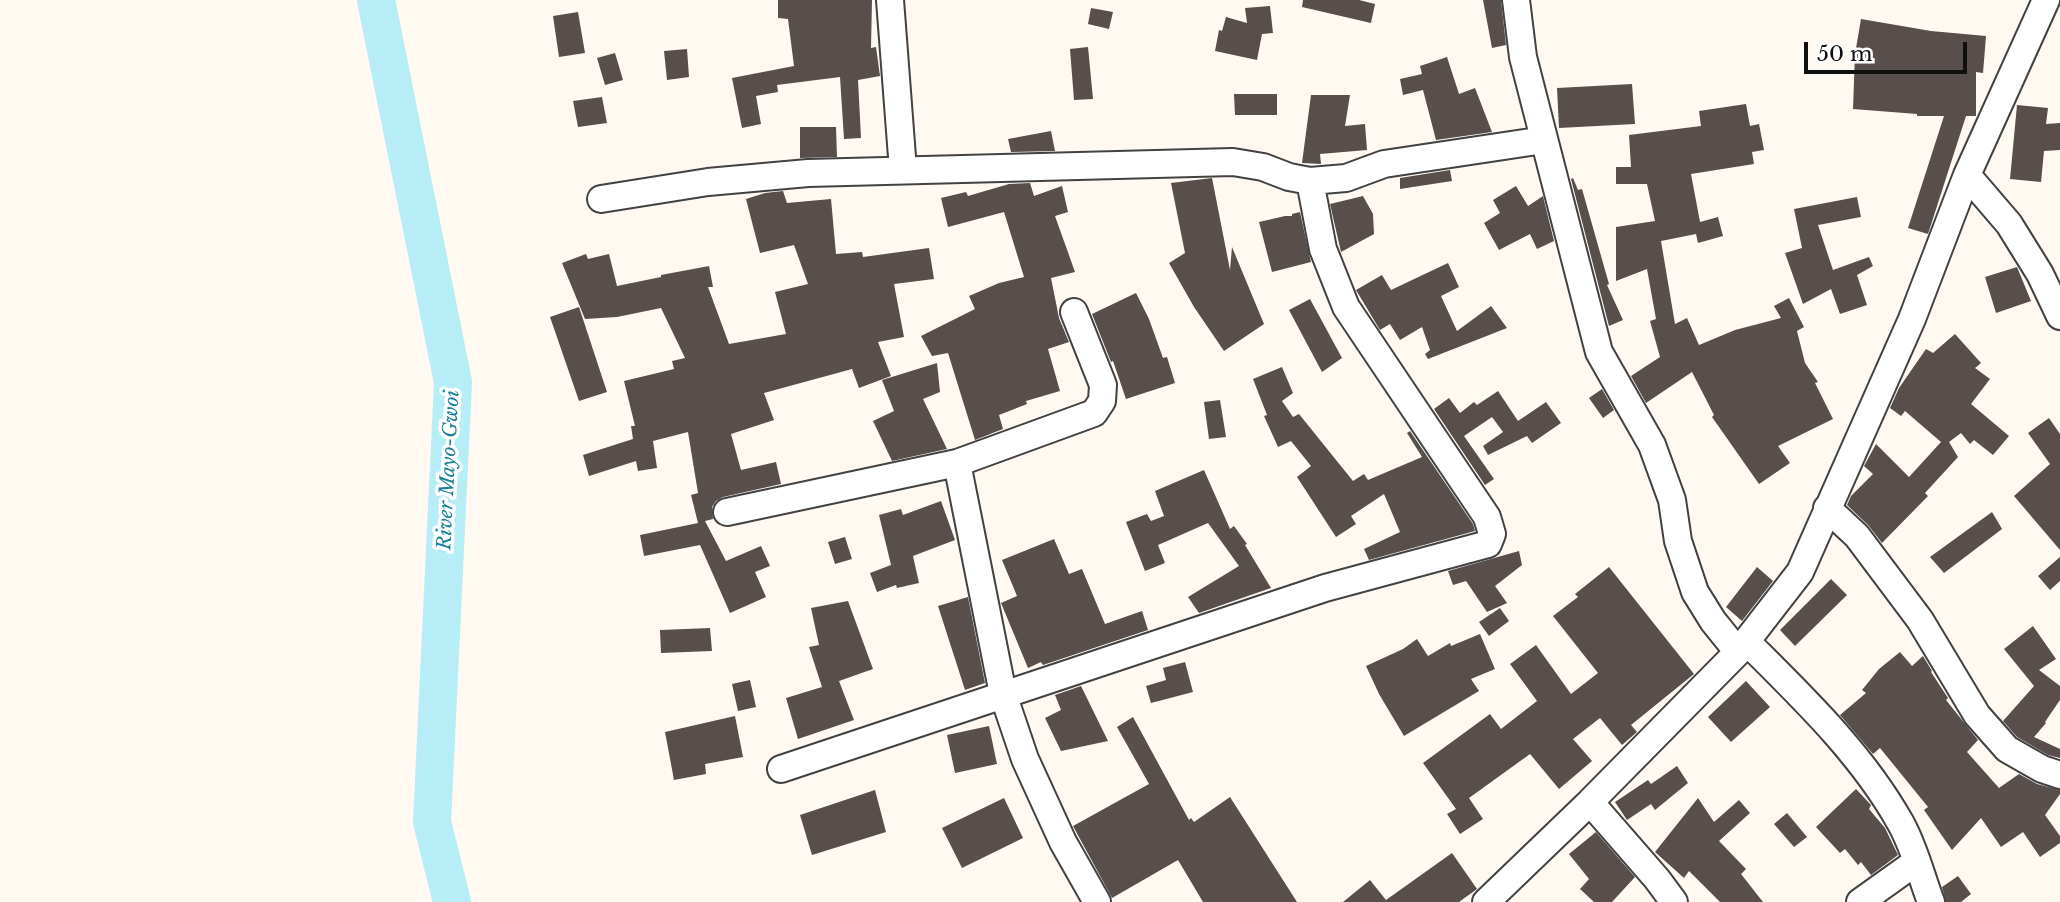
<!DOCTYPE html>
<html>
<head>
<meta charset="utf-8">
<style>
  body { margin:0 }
  #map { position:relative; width:2060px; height:902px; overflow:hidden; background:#fff9f2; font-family:"Libre Baskerville",serif }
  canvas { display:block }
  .scale { position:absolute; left:1804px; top:42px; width:163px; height:32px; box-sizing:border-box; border:4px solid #0f0f0f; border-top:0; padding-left:9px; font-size:21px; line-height:24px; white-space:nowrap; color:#0f0f0f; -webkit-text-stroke:5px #fff; paint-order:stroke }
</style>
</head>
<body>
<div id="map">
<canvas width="2060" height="902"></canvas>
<div class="scale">50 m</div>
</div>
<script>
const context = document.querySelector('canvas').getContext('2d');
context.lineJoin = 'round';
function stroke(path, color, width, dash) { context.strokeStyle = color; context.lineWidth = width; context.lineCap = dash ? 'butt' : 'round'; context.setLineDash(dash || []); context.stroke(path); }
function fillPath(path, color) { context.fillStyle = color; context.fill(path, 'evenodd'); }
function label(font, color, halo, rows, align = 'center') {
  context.font = font + ' "Libre Baskerville",serif'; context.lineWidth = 7; context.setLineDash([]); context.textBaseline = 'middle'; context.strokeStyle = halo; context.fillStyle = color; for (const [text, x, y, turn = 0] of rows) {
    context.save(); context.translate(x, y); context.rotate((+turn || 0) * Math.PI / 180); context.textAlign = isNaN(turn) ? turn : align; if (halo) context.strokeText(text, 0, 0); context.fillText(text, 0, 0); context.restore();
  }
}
stroke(new Path2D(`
  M376,0L453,382L432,822L452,902`), '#b7edf6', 38);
fillPath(new Path2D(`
  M778,0H872L871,48L876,47L880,76L858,80L861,138L844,139L840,77L777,85L778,92L756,96L761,124L742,128L732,78L794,66L788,19L778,18Z
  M1303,0H1359L1375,4L1371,23L1302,7Z
  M1483,0H1501L1506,45L1492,48Z
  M1270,6L1273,33L1262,34L1257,60L1215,51L1219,30L1222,31L1226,17L1247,23L1245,8Z
  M1091,8L1113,12L1109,29L1088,24Z
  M578,12L585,53L559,57L553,16Z
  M1861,19L1931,31L1986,36L1983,73L1976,72V116H1966L1928,234L1908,228L1944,116H1917V114L1853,109L1855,54Z
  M1088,47L1093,99L1074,100L1070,49Z
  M687,49L689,77L667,80L664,51Z
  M615,53L623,80L605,85L597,58Z
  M1447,57L1459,94L1475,88L1492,132L1436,140L1423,90L1403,95L1400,79L1422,74L1420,66Z
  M1632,84L1635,124L1559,128L1557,88Z
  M1234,94H1277V115H1235Z
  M1311,95H1350L1345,126L1365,124L1367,150L1320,154L1321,164L1302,163Z
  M602,97L607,123L578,127L573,101Z
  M1746,104L1750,126L1759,124L1764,150L1752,152L1754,164L1691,174L1700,222L1718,217L1723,236L1698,243L1696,234L1661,241L1675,324L1687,318L1699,345L1735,330L1781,318L1774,306L1789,298L1804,327L1797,331L1805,363L1818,382L1815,383L1833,419L1778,446L1790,463L1759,484L1712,417L1714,415L1692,372L1646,403L1631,376L1660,357L1650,321L1656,319L1647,269L1616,281V227L1655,221L1647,184H1616V167H1631L1629,135L1701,126L1699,111Z
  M2017,105L2048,108L2046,124L2060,123V150L2044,151L2041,182L2010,179Z
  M800,127H836L837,157L800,158Z
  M1051,131L1055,151L1011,152L1008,139Z
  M1450,170L1452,181L1400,189V178Z
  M1212,178L1230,270L1232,247L1264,324L1224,351L1194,307L1169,263L1185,253L1171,183Z
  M1573,178L1578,190L1582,189L1609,284L1607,285L1623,320L1609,326L1571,179Z
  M1030,183L1034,196L1062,186L1068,212L1055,216L1075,272L1051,278L1059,318L1069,342L1048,349L1060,391L1026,401L1027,404L999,415L1003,429L975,440L948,353L932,356L921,336L975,309L969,296L999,283L1024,277L1004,212L948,227L941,198L966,192L968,196L1009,184Z
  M1516,186L1528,206L1543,196L1554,241L1537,249L1530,234L1499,250L1484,223L1500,213L1493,200Z
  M783,191L787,203L831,199L836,254L862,252L863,257L929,248L934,279L894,284L904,337L878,342L891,376L859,388L852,369L764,393L774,420L731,434L741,470L776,462L781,484L723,497L716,501L712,507L713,519L705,521L726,561L761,546L770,566L755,572L766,597L730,613L700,545L644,556L640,535L698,523L691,495L698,493L688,432L653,441L657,468L638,471L636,461L589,476L583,455L633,439L631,426H635L624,381L674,369L672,361L685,358L661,308L617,317L585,319L562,263L586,254L588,259L609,254L617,286L661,277V275L709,266L713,287H708L729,344L786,334L775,292L808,284L794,245L760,253L746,199L765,193Z
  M1363,196L1373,214L1374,234L1341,252L1330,204Z
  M1857,197L1861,217L1818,225L1833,270L1869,257L1873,266L1857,275L1867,305L1840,314L1831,289L1803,304L1785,253L1802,248L1794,209Z
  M1300,212L1311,262L1272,272L1259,222L1285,216H1292V214Z
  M1448,263L1459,287L1441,296L1457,331L1491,306L1507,328L1428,359L1425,354L1430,350L1422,327L1400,340L1390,324L1380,330L1356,290L1382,275L1391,290Z
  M2017,267L2031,301L1996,313L1985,277Z
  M1136,293L1149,319L1163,358L1167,357L1175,383L1126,399L1113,361L1111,362L1092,314Z
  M1310,299L1342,358L1322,372L1289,310Z
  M579,307L607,392L579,401L550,317Z
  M1955,334L1981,363L1975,368L1990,379L1971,404L2009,436L1993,455L1974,440L1970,444L1961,433L1949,442L1958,457L1925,493L1928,496L1882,543L1868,525L1847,505L1851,496L1873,474L1864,466L1876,444L1909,477L1941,442L1905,411L1901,416L1890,408L1899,388L1926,349L1933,353Z
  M937,363L940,392L923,399L947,449L892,461L873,421L894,411L882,380Z
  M1282,367L1293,393L1282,401L1293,417L1299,414L1353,481L1364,474L1368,480L1422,457L1407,433L1410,431L1473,524L1475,531L1369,560L1364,549L1400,532L1384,494L1351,516L1356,524L1336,537L1297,477L1311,466L1291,441L1278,447L1264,416L1267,415L1253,379Z
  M1602,389L1614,410L1603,418L1589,398Z
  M1498,391L1518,421L1546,402L1561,423L1532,443L1527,436L1488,455L1483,446L1503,432L1492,417L1464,436L1494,479L1485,485L1434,409L1449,398L1460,413L1474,402L1477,405Z
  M1220,400L1226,437L1209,439L1204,402Z
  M2049,418L2060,434V550L2014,496L2050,464L2028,433Z
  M1204,470L1230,529L1234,526L1247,544L1245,545L1271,588L1199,613L1188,597L1239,566L1208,523L1158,545L1165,563L1145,571L1126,522L1147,514L1151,521L1164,516L1155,491Z
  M941,501L955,540L913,556L919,583L897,588L896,585L877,592L870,573L891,565L879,515L901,509L903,515Z
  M1992,512L2002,529L1944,573L1930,557Z
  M845,537L852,559L835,564L828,542Z
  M1054,539L1069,574L1082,569L1105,624L1142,611L1148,630L1043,665L1041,662L1028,668L1001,603L1017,596L1002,560Z
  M1519,551L1522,565L1495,586L1507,603L1487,612L1466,581L1453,585L1448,571Z
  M2060,557V581L2050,590L2038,576Z
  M1609,567L1694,674L1631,725L1637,732L1622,745L1600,718L1573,739L1592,761L1559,789L1530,754L1469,798L1483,819L1460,834L1447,814L1456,809L1423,763L1490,714L1501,729L1537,701L1510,664L1536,645L1571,694L1598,673L1553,616L1578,597L1575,594Z
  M1757,567L1773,581L1742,621L1726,607Z
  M1831,579L1847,595L1795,646L1780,630Z
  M968,597L985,683L965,690L938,606Z
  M848,601L873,669L839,681L854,720L798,739L786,698L822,687L809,647L819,645L811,608Z
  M1500,608L1509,621L1489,636L1479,622Z
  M2033,626L2056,659L2039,670L2060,686V700L2045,722L2046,723L2034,737L2060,749V758L2048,755L2017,737L2003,721L2034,686L2004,649Z
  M710,628L712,651L661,653L660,630Z
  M1480,634L1495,669L1471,679L1479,691L1404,736L1379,694L1366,666L1403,649L1417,639L1428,656L1450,643L1451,646Z
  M1900,652L1912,666L1923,656L1932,671L1931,672L1948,698L1946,700L1978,740L1967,752L1999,788L2019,774L2037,784L2060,790V794L2045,815L2060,836V843L2040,857L2023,832L2001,847L1981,818L1952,850L1924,810L1928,807L1880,748L1873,754L1840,715L1866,693L1862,690L1879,669Z
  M1185,662L1193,692L1151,703L1146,686L1166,680L1163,668Z
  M750,680L756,707L738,711L732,684Z
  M1746,681L1770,707L1731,742L1708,717Z
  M1081,686L1108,741L1061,751L1045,718L1061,710L1055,695Z
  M735,716L743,757L705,764L706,774L674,780L665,732Z
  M1133,717L1189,820L1191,818L1194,822L1230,797L1297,902H1203L1178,860L1112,898L1073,826L1149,784L1117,727Z
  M989,726L997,764L955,773L947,735Z
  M1677,766L1688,783L1655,810L1651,804L1627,820L1615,802L1648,780L1651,784Z
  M1856,789L1871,805L1869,809L1885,828L1898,855L1871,875L1861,862L1858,865L1845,849L1840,853L1816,827Z
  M875,790L886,832L812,855L800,815Z
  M1004,798L1023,838L962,868L942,828Z
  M1698,798L1714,822L1739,800L1750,813L1719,841L1746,869L1741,874L1763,902H1720L1689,871L1684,878L1655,852Z
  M1787,813L1807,837L1794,847L1774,824Z
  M1596,832L1635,877L1612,902H1594L1580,889L1589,879L1569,854Z
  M1452,853L1477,889L1459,902H1343L1370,880L1386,900Z
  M1958,876L1971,894L1961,902H1946L1942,887Z`), '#584e4c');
const minor = new Path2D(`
  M890,0L903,170
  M1516,0L1523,57L1599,352L1652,445L1672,500L1678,541L1695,592L1713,621L1738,652
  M1967,175L2009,224L2040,274L2060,316
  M601,199L708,182L808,173L1233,162L1263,167L1289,177L1310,181L1346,178L1384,164L1544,140
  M957,463L1003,694L1025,759L1063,842L1097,902
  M1827,508L1857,536L1920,620L1977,715L2007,749L2042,769L2060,775
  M727,512L957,463L1094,413L1102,401L1103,385L1074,312
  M1747,642C1803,698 1861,753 1900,822C1914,846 1921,876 1931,902
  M781,769L1325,588L1488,544L1492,534L1487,517L1346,307L1323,249L1310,181
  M1590,802L1657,879L1674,902
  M1486,902L1590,802L1738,652L1800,572L1912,319L1967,175L2046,0
  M1860,902L1916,862`);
stroke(minor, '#424242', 30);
stroke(minor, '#fff', 26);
label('italic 19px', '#18809b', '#fff', [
  ["River Mayo-Gwoi",449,470,-87]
]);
</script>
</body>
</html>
